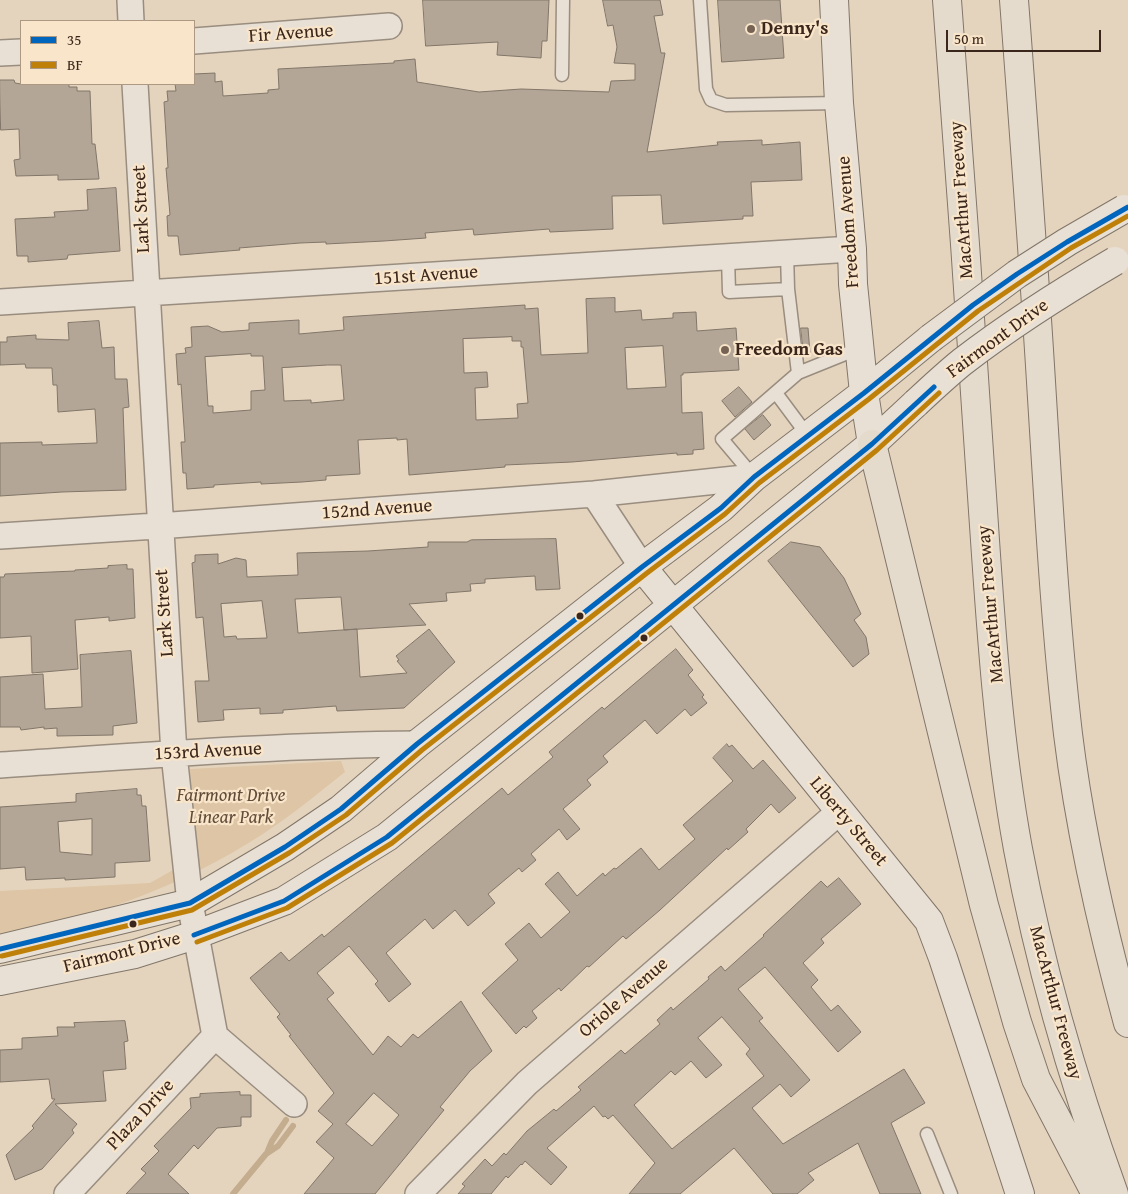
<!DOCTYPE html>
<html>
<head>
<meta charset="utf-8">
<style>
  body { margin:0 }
  #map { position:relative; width:1128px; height:1194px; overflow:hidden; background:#e5d4bd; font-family:"Gentium Book Plus",serif }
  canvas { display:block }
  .legend { position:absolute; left:20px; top:20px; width:175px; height:65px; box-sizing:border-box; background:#f9e5c9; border:1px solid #ad9983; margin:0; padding:6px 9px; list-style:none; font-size:15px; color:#3a261b }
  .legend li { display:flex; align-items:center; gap:10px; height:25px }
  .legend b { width:25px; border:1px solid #ad9983 }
  .scale { position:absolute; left:946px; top:30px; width:155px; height:22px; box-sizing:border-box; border:2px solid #3a261b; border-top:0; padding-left:6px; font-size:15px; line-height:18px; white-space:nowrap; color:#3a261b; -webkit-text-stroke:4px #f9e5c9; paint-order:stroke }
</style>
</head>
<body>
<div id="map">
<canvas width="1128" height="1194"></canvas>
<ul class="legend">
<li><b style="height:6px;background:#0065bd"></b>35</li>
<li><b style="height:6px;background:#be8008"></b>BF</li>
</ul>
<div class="scale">50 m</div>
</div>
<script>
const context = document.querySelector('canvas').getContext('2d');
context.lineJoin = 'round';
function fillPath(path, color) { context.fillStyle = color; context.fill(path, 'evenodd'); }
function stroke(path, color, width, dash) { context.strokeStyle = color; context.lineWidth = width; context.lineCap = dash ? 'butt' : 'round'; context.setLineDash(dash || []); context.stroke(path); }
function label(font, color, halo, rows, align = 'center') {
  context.font = font + ' "Gentium Book Plus",serif'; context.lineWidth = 4.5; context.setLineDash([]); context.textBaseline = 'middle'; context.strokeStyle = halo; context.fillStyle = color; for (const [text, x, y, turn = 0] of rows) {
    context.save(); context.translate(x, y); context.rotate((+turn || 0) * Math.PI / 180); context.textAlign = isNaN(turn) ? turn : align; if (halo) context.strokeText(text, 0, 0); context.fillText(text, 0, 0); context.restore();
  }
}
fillPath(new Path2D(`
  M341,761L345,772C323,789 302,807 279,823C196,881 100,918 0,934V891L150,883L194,858L190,769Z`), '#ddc5a6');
stroke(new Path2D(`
  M267,1153L272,1141L286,1120
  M233,1194L266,1154L278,1146L293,1126`), '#c4ac8f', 6);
const building = new Path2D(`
  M423,0H549L547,41H542L541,58L497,55L498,42L426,46Z
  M603,0H660L663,15L654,16L661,53H665L647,152L718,145L717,142L762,140V145L800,142L802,180L751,182L753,216H743V219L663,224L661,195L612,196L613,229L550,232L549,229L474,235L473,229L425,233L426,238L384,241L326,244V242L300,243L239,248L240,250L180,255L178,236H168L167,216L170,215L166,168H168L164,102L168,101L167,91H176L175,84H194V74L215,73V82L222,81L223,96L268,93V90L279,89L278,69L394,63V61L415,59L417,82L479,92L521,89L609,92L611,81L635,80V64L614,63L617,47L613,25L608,26Z
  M718,0H780L784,58L722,62Z
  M0,80H14L15,83L21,84H69V87H77V91H90L92,144H95L99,179L58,180V175L16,176L14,160L20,159L19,129L1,130Z
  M116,188L120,251L68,255L67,259L40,261L28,262V256H17L15,219L55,217L54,212L88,210L87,190Z
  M615,298V312L641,310L642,320L673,318V313L696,312L697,331L736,328L739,370L683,373V375H681L682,413L702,412L704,449L693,450V454L677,455V453L572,462L505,465V467L409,475L407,439L397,440V438L358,440L360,474L326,476V480L302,482L261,484V482L214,485V487L187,489L186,473H183L181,442H185L181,384L178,385L176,354L186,353L185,348L192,347L191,327L208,326L222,332L249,330V323L299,320V334L344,330L343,317L525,305V309L538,308L541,355L588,353L586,299ZM512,337V341H521V347H523L528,403L517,404L518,418L476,420L475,388L488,387L487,372L464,373L463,339ZM663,346L666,387L627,389L625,348ZM251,354V356H263L265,390L251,391V410L213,413V406H208L205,357ZM328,365H341L344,400L311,403V400L284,401L282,368Z
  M99,321L102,348L114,347L115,379H127L129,407L123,408L126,490L62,492L0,496V443L42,442V445L97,443L95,409L58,412L57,385H53L52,368H26L25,364L0,365V342H7V337L36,335V339L69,340L68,323Z
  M801,328H808L810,353L804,354Z
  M739,387L752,402L735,417L722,401Z
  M763,415L771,425L754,440L745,429Z
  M556,539L560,589L536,590L535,576L485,579V583L470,584L471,591L446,593L447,601L409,604L426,625L344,630L341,597L295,599L298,633L357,629L360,677L407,673L397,661L399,660L396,656L429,629L455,662L404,708L337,711L336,706L283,710V713L260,714V708L223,710L224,720L198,722L195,681H209L203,617L196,618L192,563L195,562V555L218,554V564L236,558L246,560L247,577L298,575L297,553L368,551L428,547V542H467L471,540ZM262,601L267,638L237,639L236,636L224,637L221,604Z
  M791,542L820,547L844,578L861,614L854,620L866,637L869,654L853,667L768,561Z
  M127,565V569H133L135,618L109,621V617L75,620L78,669L32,673L31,636L0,638V577H4L5,574L75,571V570L108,568V566Z
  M676,649L693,670L688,675L704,695L702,697L707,703L691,716L685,709L657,734L645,720L603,756L608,762L587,780L591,785L563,809L580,829L567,840L559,829L531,854L536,860L522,872L519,868L488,894L495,903L468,926L455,910L433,929L425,919L386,953L411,984L389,1002L375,984L378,981L349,946L317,973L334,993L327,999L373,1055L388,1036L401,1047L413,1034L418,1038L461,1001L492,1051L470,1071L440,1107L444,1110L375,1194H304L334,1158L316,1142L333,1124L318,1111L334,1093L289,1036L291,1035L277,1017L280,1014L250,978L281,952L289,961L322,934L324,937L502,788L508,795L553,757L549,752L602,707L604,709ZM374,1093L399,1115L372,1146L346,1124Z
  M131,651L137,723L113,726V735L57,736V728L44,729V727L21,730L20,727H0V677L43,674L45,709L82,707L80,655Z
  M727,744L729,747L732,745L753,769L763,760L796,798L779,813L771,804L746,829L748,832L728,850L727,848L660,910L626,939L623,936L589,967L587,966L561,991L559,988L532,1011L537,1018L526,1028L524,1026L516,1034L482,993L518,960L505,944L529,923L541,938L570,912L545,884L558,872L577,896L603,873L605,876L614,868L616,869L641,848L659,870L695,839L683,825L733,781L713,758Z
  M137,789V795H141L142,806H146L150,861L115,863V877L65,880V878L26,880L25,867L0,869V807L76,802V794ZM92,819V855L60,852L58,822Z
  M839,878L861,904L821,939L824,943L803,963L818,980L811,987L831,1011L838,1005L861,1032L838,1052L765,967L738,989L763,1018L759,1021L810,1080L791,1097L780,1084L752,1108L783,1144L904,1069L925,1103L891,1123L921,1194H880L858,1143L808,1173L814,1180L797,1194H773L734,1148L680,1194H629L655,1163L613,1115L608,1119L605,1116L603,1117L594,1106L547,1148L567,1167L551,1185L525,1161L522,1165L521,1164L508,1178L506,1176L491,1194H458L465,1186L462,1184L485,1159L492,1166L504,1153L506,1155L527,1131L554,1109L556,1111L581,1090L578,1087L621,1050L625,1054L660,1024L657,1020L671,1007L673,1010L709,979L708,977L721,966L725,971L764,936L763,935L821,881L827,887ZM722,1017L750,1049L746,1054L764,1076L672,1149L634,1105L671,1071L675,1075L691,1061L706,1078L722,1065L698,1038Z
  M125,1021L128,1041L124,1042L126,1069L103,1071L106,1101L55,1104L77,1124L72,1130L74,1133L42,1169L15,1180L6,1155L34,1128L32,1126L55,1099H52L49,1079L0,1082V1050L22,1049V1038L58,1036L57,1027H75L74,1023Z
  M240,1092V1095H251V1117H241V1126L217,1128L198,1149L194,1145L168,1174L189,1194H126L146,1173L141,1169L159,1151L154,1146L191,1108L190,1098L200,1097V1094Z`);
fillPath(building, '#b3a697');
stroke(building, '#817669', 1);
const lane = new Path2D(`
  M700,0L706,89L711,100L726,105L839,103
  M562,75L563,0
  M728,257L729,292L788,289
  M798,373L860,348
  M776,393L808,436
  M754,477L722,439L798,373L788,289L787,253
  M927,1134L951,1194`);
const street = new Path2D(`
  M130,0L131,21
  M194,41L389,26
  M0,53L21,52
  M135,84L174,754L190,903L215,1036L294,1104
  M0,302L852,249
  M594,494L642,567
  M0,536L172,525L594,494L754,477
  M0,765C139,756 278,745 417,744
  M67,1194L215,1036
  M418,1194L527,1083L839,812`);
const secondary = new Path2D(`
  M834,0L839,103L852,249L853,284L864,393L872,444
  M642,567L929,921L943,958L1020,1194
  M0,949L190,903L285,847L341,809L417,744L642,567L721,508L754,477L864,393L931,338
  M0,981L135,954L195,935L284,901L387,837L872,444L916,403`);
const highway = new Path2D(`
  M947,0C959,156 970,311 980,467C989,594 995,723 1018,849C1040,967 1073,1081 1114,1194
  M1014,0C1024,133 1034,265 1042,398C1049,510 1055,622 1068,734C1080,832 1102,928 1128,1023
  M872,444L984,905L1017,1022L1036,1079L1096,1194`);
stroke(lane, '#998d7f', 15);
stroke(street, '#998d7f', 28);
stroke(secondary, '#817669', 30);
stroke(highway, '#817669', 30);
stroke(lane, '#e8e0d5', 12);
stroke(street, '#e8e0d5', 25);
stroke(secondary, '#e8e0d5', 28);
stroke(highway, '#e5dbcd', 28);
const secondaryBridge = new Path2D(`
  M931,338L1017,274L1067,242L1124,209
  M916,403C931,389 946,375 962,362C1010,325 1062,292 1115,261`);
stroke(secondaryBridge, '#817669', 30, []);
stroke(secondaryBridge, '#e8e0d5', 28);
stroke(new Path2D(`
  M194,935L284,901L387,837L872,444L934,387
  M0,949L190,903L285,847L341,809L417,744L642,567L721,508L754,477L864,393L973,305L1017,274L1067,242L1128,207`), '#0065bd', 5);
stroke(new Path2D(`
  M197,942L287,908L392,843L877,450L939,393
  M2,956L192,910L289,853L346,815L422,750L647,573L725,514L759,483L869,399L978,311L1071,248L1128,216`), '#be8008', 5);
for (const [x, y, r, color] of [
  [751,29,5,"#766354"],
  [725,350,5,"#766354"],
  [580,616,4.5,"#3a261b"],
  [644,638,4.5,"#3a261b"],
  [133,924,4.5,"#3a261b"]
]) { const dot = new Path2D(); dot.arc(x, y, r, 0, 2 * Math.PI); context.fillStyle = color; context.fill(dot); stroke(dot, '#f9e5c9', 2); }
label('bold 19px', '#3a261b', '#f9e5c9', [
  ["Denny's",761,29],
  ["Freedom Gas",735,350]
], 'left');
label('19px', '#3a261b', '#f9e5c9', [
  ["Fir Avenue",291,34,-4],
  ["MacArthur Freeway",962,200,-94],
  ["Lark Street",142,209,-93],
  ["Freedom Avenue",849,222,-94],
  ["151st Avenue",426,276,-4],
  ["Fairmont Drive",998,339,-36],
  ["152nd Avenue",377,510,-4],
  ["MacArthur Freeway",991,604,-95],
  ["Lark Street",165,613,-94],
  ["153rd Avenue",208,752,-3],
  ["Liberty Street",848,822,50],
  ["Fairmont Drive",122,953,-14],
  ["Oriole Avenue",624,998,-41],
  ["MacArthur Freeway",1055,1003,75],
  ["Plaza Drive",141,1115,-47]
]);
label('italic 19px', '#614b39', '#f9e5c9', [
  ["Fairmont Drive",231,796],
  ["Linear Park",231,818]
]);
</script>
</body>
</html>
